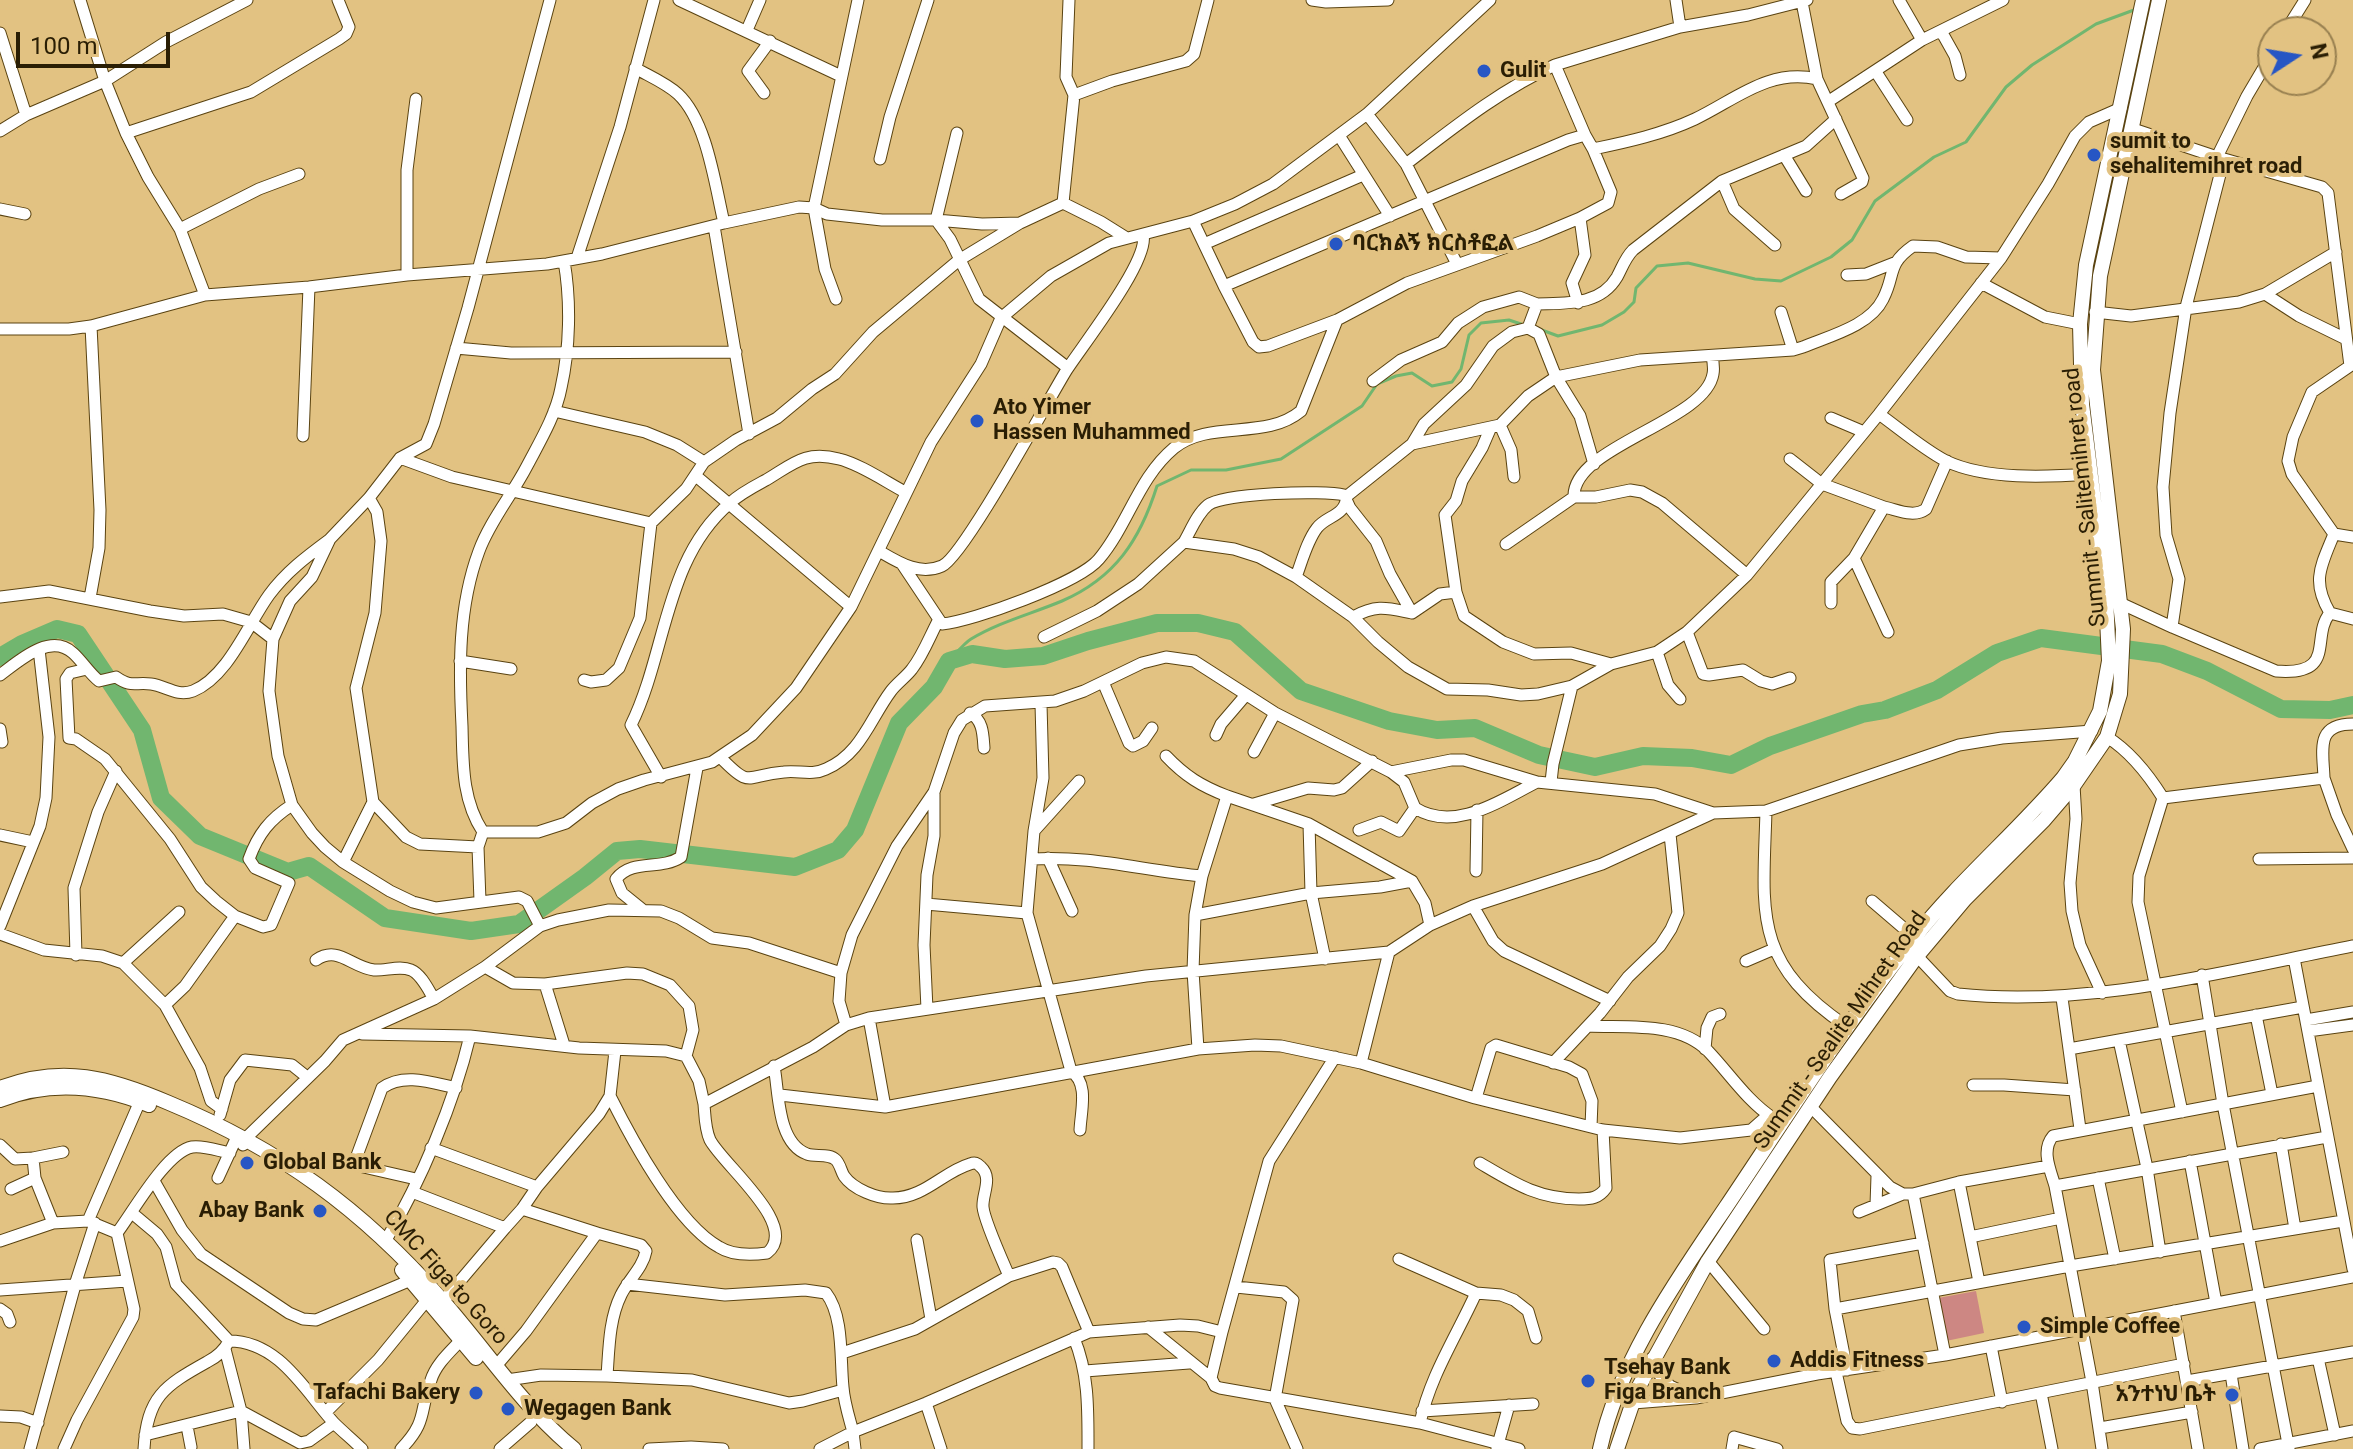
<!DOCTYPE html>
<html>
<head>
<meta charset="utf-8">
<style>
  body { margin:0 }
  #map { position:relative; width:2353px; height:1449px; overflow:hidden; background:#e2c282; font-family:Roboto,sans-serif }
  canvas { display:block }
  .north { position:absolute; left:2257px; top:16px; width:80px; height:80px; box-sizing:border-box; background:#e2c282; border:2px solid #988050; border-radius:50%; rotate:78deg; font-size:22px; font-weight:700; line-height:32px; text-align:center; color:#2a1e04 }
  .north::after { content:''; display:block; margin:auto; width:28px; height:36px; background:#2756c4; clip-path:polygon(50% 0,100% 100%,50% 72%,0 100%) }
  .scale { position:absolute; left:16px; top:32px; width:154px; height:36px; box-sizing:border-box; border:4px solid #2a1e04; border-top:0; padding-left:10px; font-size:24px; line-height:28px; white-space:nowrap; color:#2a1e04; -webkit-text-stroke:6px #e2c282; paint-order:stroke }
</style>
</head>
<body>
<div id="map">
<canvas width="2353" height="1449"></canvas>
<div class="north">N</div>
<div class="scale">100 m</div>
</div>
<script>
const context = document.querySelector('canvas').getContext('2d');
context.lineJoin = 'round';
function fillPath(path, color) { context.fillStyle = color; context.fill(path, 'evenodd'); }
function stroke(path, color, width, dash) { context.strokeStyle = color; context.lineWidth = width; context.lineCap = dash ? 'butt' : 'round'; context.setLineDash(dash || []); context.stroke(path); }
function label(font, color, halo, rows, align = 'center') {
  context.font = font + ' Roboto,"Noto Sans Ethiopic",sans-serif'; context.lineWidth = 8; context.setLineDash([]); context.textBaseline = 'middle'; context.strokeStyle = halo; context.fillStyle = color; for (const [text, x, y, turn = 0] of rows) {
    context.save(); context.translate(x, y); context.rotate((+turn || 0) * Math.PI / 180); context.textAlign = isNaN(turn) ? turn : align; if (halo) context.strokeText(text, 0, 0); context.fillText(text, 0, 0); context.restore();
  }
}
fillPath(new Path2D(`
  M1976,1291L1984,1333L1946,1341L1938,1298Z`), '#cd8783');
stroke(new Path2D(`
  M1539,329L1558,336L1602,325L1624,312L1634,302L1636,288L1657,266L1688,263L1755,279L1781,281L1831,257L1852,240L1875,201L1934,157L1966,142L2006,87L2032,65L2096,24L2134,10
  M949,661C955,655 963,644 971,639C999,622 1031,614 1062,601C1115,578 1140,540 1157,486L1191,470H1226L1281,459L1362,406L1377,384L1396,376L1412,373L1432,386L1452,382L1461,369L1469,335L1481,323L1509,320L1524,325`), '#71b66f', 3);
stroke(new Path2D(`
  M0,657L22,644L57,629L78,634L142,730L161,798L200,836L288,872L309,866L385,918L471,931L519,924L585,877L617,851L640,849L795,867L838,850L855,830L899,723L934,687L949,661L972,654L1005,659L1043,656L1088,641L1157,623H1198L1235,632L1301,691L1389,721L1437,730L1475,728L1539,755L1595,767L1643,756L1692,758L1731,765L1770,746L1862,714L1885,710L1937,690L1997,653L2041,638L2162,654L2207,671L2281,709L2330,710L2353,705`), '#71b66f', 18);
const minor = new Path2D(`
  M80,0L105,81L126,133L148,177L180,229L205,295
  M679,0L841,76
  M1312,0L1326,2L1388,0
  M1676,0L1680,27L1748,15L1807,0
  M1899,0L1922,40
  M1802,2L1817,79
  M747,30L760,0
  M1941,31L1955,56L1960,75
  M2285,32L2305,0
  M0,33L26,115
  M1555,65L1585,135
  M635,68C649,76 666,83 678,94C707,121 715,185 724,223
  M1876,72L1907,120
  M764,93L748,71L770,41
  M1074,95L1112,81L1186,61L1194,54L1208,0
  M1829,101L1922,40L2003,0
  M1367,114L1406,164
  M2133,129L2217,157L2322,187L2328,193L2350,366L2312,392L2293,437L2288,461L2292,474L2334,534L2353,537
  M0,131L26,115L105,81L166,42L247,0
  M126,133L251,92L339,39L346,34L349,27L338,0
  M957,133L936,220L950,239L979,299L1068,368
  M1340,137L1390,216
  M1593,149L1611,192L1608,203L1580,218L1537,236L1407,283L1337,320L1268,346L1259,347L1253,342L1224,286L1568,140L1585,135L1593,149C1627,142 1663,134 1695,119C1735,100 1769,68 1817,79L1863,178L1862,182L1841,194
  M1784,155L1806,191
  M2217,157L2247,96L2273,52
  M880,159L890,117L928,0
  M2224,159L2186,307L2170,413L2163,487L2166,535L2179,579L2172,627L2276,671C2338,676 2310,637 2330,613L2353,619
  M1722,181L1734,209L1775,245
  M1063,203L1101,222L1125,237
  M0,209L25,214
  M1193,221L1224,286
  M714,226L749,434
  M180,229L259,189L299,174
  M1204,244L1363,175
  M577,258L620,127L654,0
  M1457,264L1406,164C1453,128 1500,90 1555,65L1680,27
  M407,275V170L416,99
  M1847,275L1866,274L1894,263
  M1981,283L2045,317L2080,324
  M2265,294L2299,316L2346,339
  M836,299L825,269L814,208L858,0
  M1578,303L1572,283L1585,255L1580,218
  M1781,312L1793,350
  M2095,312L2131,316L2239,302L2265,294L2336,252
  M1528,328L1537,304C1566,303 1600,306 1617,277C1622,268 1625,258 1633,250L1722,181L1806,146L1836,119
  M0,329H69L91,326L205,295L309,287L407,275L547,264L602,254L724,223L799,207L814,208L827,214L882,220H936L982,224L1020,223
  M456,348L511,353L736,352
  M1373,381L1401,360L1442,342L1458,323L1483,307L1519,297L1537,304
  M554,411L645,432L677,445L704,462
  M1879,414C1900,429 1923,449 1946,461C1986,480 2047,477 2090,474
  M1831,418L1864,432
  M1500,425L1511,450L1514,477
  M303,436L309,287
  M1412,444L1424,424L1466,385L1493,346L1512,332L1528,328L1539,334L1556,377L1580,416L1594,464
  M400,458L452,477L651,523
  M1790,459L1822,484L1884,507L1854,558L1831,582V603
  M696,476L851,607
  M1574,497C1572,446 1705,422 1713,374C1714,369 1713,361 1712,356
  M1884,507C1898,510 1914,518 1926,509L1947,461
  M1184,542C1191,530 1197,514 1208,505C1223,493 1324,490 1344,495L1350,508L1376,541L1390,574L1412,613
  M1506,544L1574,497H1596L1630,490L1642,492L1662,503L1747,575
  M879,551C898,562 919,576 942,566C964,556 1047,402 1066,371C1082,346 1150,260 1143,235
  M1854,558L1888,632
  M902,564L942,624C973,621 1079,583 1099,559C1128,525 1138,478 1174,448C1210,419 1265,441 1301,411L1337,320
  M1296,577C1302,561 1307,541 1317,528C1327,515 1345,517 1347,496L1412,444L1500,425L1528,396L1556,377L1640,360L1793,350L1803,347C1829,336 1870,326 1883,299C1896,274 1886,265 1913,246L1937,247L1966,257L2001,258
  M1456,592L1445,515L1456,501L1462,481L1482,448L1491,427
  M0,597L49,591L150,611L184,616L223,614L251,622L273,639
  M90,598L99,548L100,510L91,326
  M2120,603L2172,627
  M2330,613C2311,581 2321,566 2334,534
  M1353,617C1377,604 1387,608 1412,613L1440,594L1456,592L1464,616L1503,642L1534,654L1571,653L1611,664
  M1687,632L1703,674L1709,675L1743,670L1761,681L1772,684L1790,678
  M1044,637L1097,611L1138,584L1184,542L1234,549L1259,557L1296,577L1353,617L1378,642L1408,667L1447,689L1488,690L1521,695L1538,694L1572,686L1611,664L1657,652L1687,632L1747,575L1879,414L2001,258L2048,184L2075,136L2089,122L2121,108
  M1657,652L1668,685L1680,699
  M460,661L511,669
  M87,669L70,673L66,679L69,738L76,739L105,759L170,839L201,887L216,901L235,916L263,927L271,925L289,883L255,868L249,859C258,834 270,819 292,805
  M0,675C19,661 50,632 73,653C82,661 89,673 99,681L116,677C132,688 134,682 151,684C166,686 177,697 193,691C228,677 248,624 269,595C286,572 306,557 329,540
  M584,680L591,682L606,680L619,668L640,618L651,523L686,489L704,462L736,440L777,418L812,389L835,374L873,332L959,260L1020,223L1063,203L1074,95L1066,77L1069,0
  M1103,682L1129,743L1133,746L1143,741L1152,728
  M970,713C983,720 983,734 984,748
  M0,729L2,742
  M1216,735L1221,724L1245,696
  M2107,737C2131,752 2148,774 2163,798L2324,778C2323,750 2315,724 2353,724
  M1254,752L1275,713
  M1166,756C1185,776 1201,786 1227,796
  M720,757C752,790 745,775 784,772C799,770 811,776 826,769C861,754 870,719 891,691C897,683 906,677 912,669C923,655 930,636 938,621
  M1391,772L1404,782L1415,808C1455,833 1501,800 1537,782
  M661,777L631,725C667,652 664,559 730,503C741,493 753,487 766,480C793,464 805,450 839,459C860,464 886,482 905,492
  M2324,778L2337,815L2353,849
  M1551,782L1553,764L1572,686
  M2074,785L2076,819L2070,883L2072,911L2080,945L2102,993
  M2163,798L2139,876L2138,902L2182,1112
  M373,802L406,837L420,844L478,847
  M1254,804L1308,788L1334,790L1342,788L1372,761
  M1766,811C1763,913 1752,962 1846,1026
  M1309,824L1311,893L1325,959
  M1359,830L1381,822L1399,831L1415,808
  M1034,831L1079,781
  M483,832H538L566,823L592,803L618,789L644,780L712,762L752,735L796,688L851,607L931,442L981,364L1001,318L1051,276L1109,243L1193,221L1235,204L1273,184L1367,114L1490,0
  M0,835L33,842
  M1048,858L1072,911
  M1032,859C1090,855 1145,871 1202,876
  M2259,859L2353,858
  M343,862L373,802L356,688L375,613L381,541L377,512L369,498
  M1476,871L1477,810
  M480,901L478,847L483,832C462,800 463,764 462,726C459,668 458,607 479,551C490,521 512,495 527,466C539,443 556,415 561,388C570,348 571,301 564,261
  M1872,901L1914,937
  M926,904L1027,913L1034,831L1043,778L1041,704
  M1473,906L1493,941L1504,951L1610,1001
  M643,910L622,893L616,879C633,858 660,871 681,857L697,768
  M1027,913L1071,1071C1089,1083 1081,1110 1080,1130
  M1195,915L1202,876L1227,796L1309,824L1412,881
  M0,926L40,826L46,798L49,737L39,649
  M540,926L527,901L519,897L436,908L413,902L390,891L343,862L325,847L312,833L292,805L278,756L269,691L273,639L290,601L312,577L330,539L369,498L400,458L426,444L434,424L468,308L550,0
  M0,934L44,950L102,956L123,963L165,1005L200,1068L211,1101L222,1109
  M76,955L74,888L98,812L116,771
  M1917,956L1950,991L1958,994C2089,1008 2225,971 2353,946
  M2294,958L2353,1269
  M316,960C338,945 351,967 374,970C385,971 400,965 411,970C421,974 428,989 434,999
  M1746,961L1774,949
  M123,963L179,912
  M485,967L513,983L545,984L627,973L643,974L670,985L689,1006L693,1030L686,1056L699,1081L704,1104L813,1047L846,1025L869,1018L1146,976L1389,952L1430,925L1473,906L1602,864L1713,813L1766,811L1959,745L2002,738L2092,731
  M2202,975L2223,1104L2289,1449
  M545,984L564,1045
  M2062,998L2069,1049
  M165,1005L185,986L235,916
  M927,1009L924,945L927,875L934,836V794
  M2256,1015L2272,1094
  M869,1018L885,1107L1198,1049L1255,1045L1281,1046L1361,1063L1475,1098L1603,1130L1680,1138L1751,1130L1768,1115
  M2306,1020L2353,1012
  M846,1025L839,1001L841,973L852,935L897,846L934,792L954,733L962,720L985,706L1055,701L1084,691L1142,663L1166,657L1194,661L1275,713L1391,772L1451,760H1464L1537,782L1655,794L1713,813
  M1588,1026C1627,1028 1678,1021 1708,1051C1729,1073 1747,1101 1773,1118
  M2308,1031L2353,1025
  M362,1034L470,1036
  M2119,1040L2147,1168L2160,1252
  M1198,1049L1193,971L1195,915L1311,893L1380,887L1412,881L1425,903L1430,925
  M1705,1049L1707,1028L1712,1017L1720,1014
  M1361,1063L1389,952
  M1553,1063L1600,1013L1628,977L1660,946L1671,929L1678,913L1670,834
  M774,1066C779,1092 777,1143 807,1154C816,1157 829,1153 836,1160C840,1164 841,1171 844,1176C853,1189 877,1199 893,1198C924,1198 943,1172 970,1164C975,1162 977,1163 981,1167C993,1178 982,1194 983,1207C984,1220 1003,1262 1009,1276
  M1973,1085H2004L2075,1090
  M780,1095L885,1107
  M610,1096C631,1138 677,1224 719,1247C733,1256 752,1255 767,1253C801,1226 723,1165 710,1140C705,1129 705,1116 704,1104
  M1476,1098L1491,1048L1496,1045L1569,1067L1582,1074L1592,1101L1591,1127
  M1811,1107L1890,1187L1903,1194H1913
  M220,1115L230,1080L245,1060L292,1065L307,1077
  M2080,1129L2069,1049L2303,1007
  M2281,1144L2295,1229
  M0,1145L15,1159L33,1158L35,1178L53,1223
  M243,1145L246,1138L325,1061L343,1040L434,999L485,967L540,926L558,920L609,910L661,911L679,918L712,938L749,943L841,973
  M431,1148L537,1187
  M33,1158L63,1152
  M2190,1161L2216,1303
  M1480,1163C1514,1183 1538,1199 1579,1199C1591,1199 1599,1198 1606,1188L1603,1130
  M218,1178L235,1141
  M2098,1178L2115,1259
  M416,1179L359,1166L355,1161L382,1088C404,1072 433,1083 456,1088
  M154,1181L182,1230L201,1254L289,1313L303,1319L316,1320L411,1280
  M1959,1182L1979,1282
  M2055,1186C2050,1169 2041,1150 2053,1136L2318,1086
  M11,1189L35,1178
  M412,1192L505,1228L443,1301
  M1876,1205L1877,1176
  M1859,1212L1903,1194
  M132,1213L157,1234L166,1247L176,1284L229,1341C279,1341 305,1391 334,1423C343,1432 353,1440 362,1449
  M88,1221L140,1101
  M505,1228L522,1209L537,1187L599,1114L610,1096L615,1051
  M597,1233L641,1245L646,1251C643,1268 628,1280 621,1295C609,1319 609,1349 607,1376L692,1380L789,1403L803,1401L843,1390
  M1970,1237L2061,1218
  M386,1240C421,1181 454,1103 470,1036L579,1048L666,1051L686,1056
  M917,1240L931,1319
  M0,1241L53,1223L88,1221L117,1233
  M1923,1243L1830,1260L1835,1309L2070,1266L2343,1221
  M1399,1259L1476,1293L1501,1295L1514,1300L1528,1311L1536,1338
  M1708,1261L1764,1329
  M627,1284L725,1295L805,1290L826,1293C844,1316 840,1360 843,1387C844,1402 849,1417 853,1432L926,1403L1089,1332L1180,1325L1198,1326L1222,1332L1211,1378L1215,1386L1220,1388L1420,1423L1519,1449
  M1236,1287L1284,1292L1293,1300L1275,1399L1297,1449
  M0,1290L127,1281
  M0,1309L7,1314L10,1322
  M1835,1309L1847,1370
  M2174,1311L2198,1449
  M1148,1327L1211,1378
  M1222,1332L1269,1161L1335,1057
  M1074,1338C1089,1374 1088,1411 1088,1449
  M1991,1346L2002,1402
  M225,1349L241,1411L244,1449
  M842,1353L915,1329L1009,1276L1053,1262L1058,1263L1062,1267L1089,1332
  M1945,1355L1913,1194L1959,1182L2049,1166
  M1652,1358L1659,1374L1670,1386L1696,1398L1817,1374L1945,1355L2353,1277
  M2318,1358L2335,1435
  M496,1366L526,1331L597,1233L522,1209
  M1085,1371L1189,1363
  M1836,1372L1847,1421L1852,1428L1860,1429L2184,1364
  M2231,1374L2243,1449
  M507,1380L541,1375L607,1376
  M2187,1381L2353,1352
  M2041,1393L2052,1449
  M926,1403L941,1449
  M1633,1403L1696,1398
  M1422,1411L1533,1404
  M326,1412L378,1360L427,1300
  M0,1416L21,1417L38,1423
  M1420,1423C1430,1376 1456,1337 1476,1293
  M187,1426L191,1447
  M2100,1428L2192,1412
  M145,1435L241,1411L300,1443L309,1441L334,1423
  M1497,1448L1509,1405
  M30,1449L75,1285L95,1223
  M64,1449L77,1420L133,1317L134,1309L117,1233C133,1212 166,1152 192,1147C203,1145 219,1151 230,1153
  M144,1449C147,1397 164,1386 207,1362C217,1357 224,1351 229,1341
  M401,1449C428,1421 419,1412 431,1380C436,1364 450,1352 461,1340
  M500,1449L531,1422
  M649,1449L691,1447L723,1449
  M820,1449L853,1432L855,1449
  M1732,1449L1734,1437L1777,1449
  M2102,1449L2092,1382L2055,1186L2327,1137
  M2260,1449L2353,1431`);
const major = new Path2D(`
  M0,1088C62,1064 111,1078 169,1103C280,1149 363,1210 442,1300C486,1350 522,1406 574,1449
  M0,1100C51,1080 100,1085 149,1105
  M402,1270L476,1358
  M1600,1449C1619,1361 1676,1281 1726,1207C1787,1116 1845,1024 1914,938C1959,881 2016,833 2063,778L2075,761L2100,711L2109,661L2106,597L2082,404L2080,324L2086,265L2143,0
  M1617,1449L1637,1390L1708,1261L1830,1077L1917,956L1965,899L2044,820L2074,785L2107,737L2120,694L2123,629L2093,370L2100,276L2159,0`);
stroke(minor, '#5a4311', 13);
stroke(major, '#5a4311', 16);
stroke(minor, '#fff', 11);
stroke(major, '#fff', 14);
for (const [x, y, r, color] of [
  [1484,71,8,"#2756c4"],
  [2094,155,8,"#2756c4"],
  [1336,244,8,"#2756c4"],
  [977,421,8,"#2756c4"],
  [247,1163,8,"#2756c4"],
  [320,1211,8,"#2756c4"],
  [2024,1327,8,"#2756c4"],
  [1774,1361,8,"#2756c4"],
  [1588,1381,8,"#2756c4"],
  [476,1393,8,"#2756c4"],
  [2232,1395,8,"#2756c4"],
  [508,1409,8,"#2756c4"]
]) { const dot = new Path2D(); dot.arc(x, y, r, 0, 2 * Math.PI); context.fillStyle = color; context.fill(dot); stroke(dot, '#e2c282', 3); }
label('bold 22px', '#2a1e04', '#e2c282', [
  ["Gulit",1500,71],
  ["sumit to",2110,142],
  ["sehalitemihret road",2110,167],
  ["ባርክልኝ ክርስቶፎል",1352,244],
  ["Ato Yimer",993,408],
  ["Hassen Muhammed",993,433],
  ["Global Bank",263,1163],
  ["Abay Bank",304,1211,"right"],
  ["Simple Coffee",2040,1327],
  ["Addis Fitness",1790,1361],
  ["Tsehay Bank",1604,1368],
  ["Figa Branch",1604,1393],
  ["Tafachi Bakery",460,1393,"right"],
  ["አንተነህ ቤት",2216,1395,"right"],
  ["Wegagen Bank",524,1409]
], 'left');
label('22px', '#2a1e04', '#e2c282', [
  ["Summit - Salitemihret road",2086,497,-96],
  ["Summit - Sealite Mihret Road",1841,1031,-55],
  ["CMC Figa to Goro",445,1278,48]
]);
</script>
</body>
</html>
